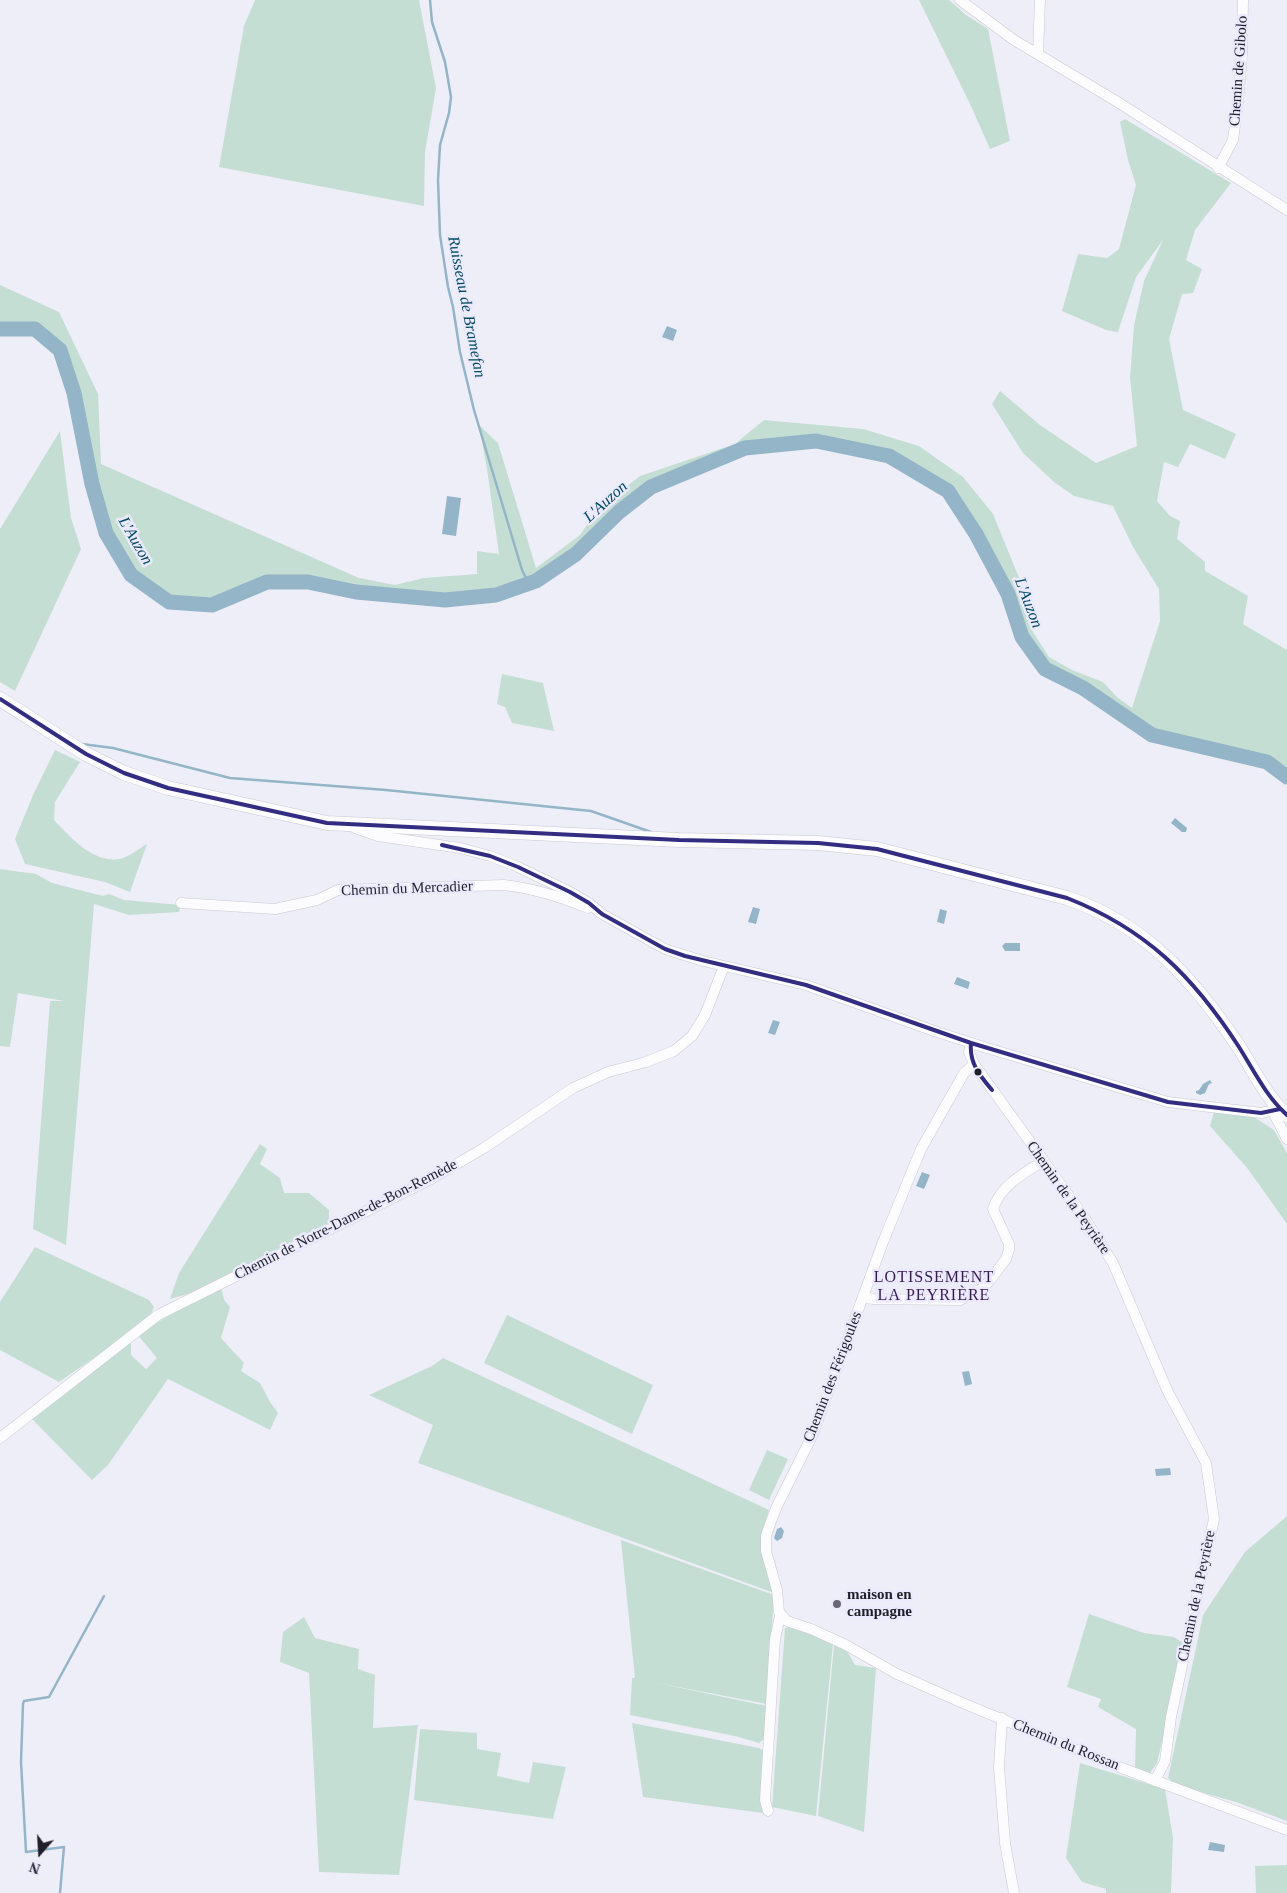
<!DOCTYPE html>
<html>
<head>
<meta charset="utf-8">
<style>
  body { margin:0 }
  #map { position:relative; width:1287px; height:1893px; overflow:hidden; background:#eeeef8; font-family:Georgia,serif }
  canvas { display:block }
  .north { position:absolute; left:15px; top:1828px; width:50px; height:50px; -webkit-text-stroke:4px #ebeafc; paint-order:stroke; rotate:199deg; font-size:14px; font-weight:700; line-height:20px; text-align:center; color:#201e29 }
  .north::after { content:''; display:block; margin:auto; width:18px; height:22px; background:#201e29; clip-path:polygon(50% 0,100% 100%,50% 72%,0 100%) }
</style>
</head>
<body>
<div id="map">
<canvas width="1287" height="1893"></canvas>
<div class="north">N</div>
</div>
<script>
const context = document.querySelector('canvas').getContext('2d');
context.lineJoin = 'round';
function fillPath(path, color) { context.fillStyle = color; context.fill(path, 'evenodd'); }
function stroke(path, color, width, dash) { context.strokeStyle = color; context.lineWidth = width; context.lineCap = dash ? 'butt' : 'round'; context.setLineDash(dash || []); context.stroke(path); }
function label(font, color, halo, rows, align = 'center') {
  context.font = font + ' Georgia,serif'; context.lineWidth = 5; context.setLineDash([]); context.textBaseline = 'middle'; context.strokeStyle = halo; context.fillStyle = color; for (const [text, x, y, turn = 0] of rows) {
    context.save(); context.translate(x, y); context.rotate((+turn || 0) * Math.PI / 180); context.textAlign = isNaN(turn) ? turn : align; if (halo) context.strokeText(text, 0, 0); context.fillText(text, 0, 0); context.restore();
  }
}
fillPath(new Path2D(`
  M255,0H419L436,88L425,152L424,206L219,167L244,26Z
  M919,0H949L966,15L988,29L1010,141L990,149L971,106Z
  M1125,119L1231,183L1195,230L1186,260L1202,269L1193,293L1182,294L1169,339L1183,410L1236,434L1225,459L1190,444L1178,467L1164,462L1157,501L1170,516L1180,521L1177,539L1205,562V571L1248,596L1243,624L1287,650V771L1269,759L1152,732L1085,686L1048,665L1025,636L1011,591L978,531L950,488L890,453L816,437L743,446L649,484L619,509L574,551L534,579L494,591L444,597L355,588L309,579L268,578L212,601L171,598L134,572L108,532L93,483L76,390L62,349L36,327H0V285L59,312L98,394L101,464L359,578L395,585L424,578L477,574V551L499,554L487,469L479,425L498,443L536,568L580,535L598,509L640,476L735,444L764,420L863,429L919,446L963,477L993,514L1026,595L1033,632L1049,657L1072,670L1103,682L1117,697L1132,708L1160,621L1159,589L1133,547L1113,506L1074,496L1054,482L1023,453L992,404L1000,391L1040,425L1096,463L1137,446L1130,378L1134,325L1144,281L1163,240L1136,277L1118,332L1106,330L1062,311L1078,254L1107,258L1119,249L1136,185L1128,160L1120,122Z
  M60,431L71,518L81,549L15,691L0,682V529Z
  M502,674L543,683L554,731L512,723L505,707L497,704Z
  M55,750L80,762L55,802L54,820C70,837 93,863 119,859C128,858 139,848 147,844L130,892L105,882L25,864L15,839L33,795Z
  M0,869L36,874L52,883L103,896L109,894L124,900L181,905L179,912L129,915L94,904L66,1245L33,1229L50,1001H64L18,993L10,1047L0,1046Z
  M1214,1112L1254,1117L1274,1130L1287,1153V1224L1248,1169L1210,1126Z
  M260,1144L267,1149L260,1164L280,1178L284,1193H309L329,1210V1223L191,1293L170,1299L179,1273Z
  M35,1247L149,1300L154,1307L151,1314L107,1349L59,1382L0,1350V1302Z
  M221,1286L224,1300L230,1307L221,1338L244,1363L241,1371L260,1383L270,1402L278,1413L270,1430L168,1379L108,1465L92,1480L31,1418L131,1341V1355L146,1369L157,1358L137,1334Z
  M507,1315L653,1385L632,1434L484,1363Z
  M443,1358L769,1510C757,1548 762,1556 774,1593L418,1463L433,1425L369,1395L432,1366Z
  M767,1450L788,1459L769,1500L749,1490Z
  M1287,1516V1821L1236,1802L1179,1786L1168,1778L1203,1615L1245,1552Z
  M621,1540L774,1595L767,1704L657,1683L767,1706L764,1739L759,1743L735,1736L630,1715L632,1678H635Z
  M1089,1614L1144,1633L1174,1637L1185,1644L1157,1763L1150,1773L1135,1768L1136,1729L1098,1707L1101,1699L1067,1687Z
  M304,1617L315,1638L359,1649L358,1669L375,1675L373,1728L418,1725L399,1875L319,1872L309,1673L280,1662L283,1632Z
  M793,1626L833,1643L816,1816L772,1807L785,1628Z
  M834,1645L847,1651L855,1665L876,1668L864,1832L818,1816Z
  M632,1723L759,1748L764,1751L761,1803L763,1813L643,1797Z
  M420,1729L477,1733V1749L501,1753L497,1776L529,1783L533,1762L566,1767L553,1819L414,1800Z
  M1080,1763L1165,1789L1173,1838L1171,1893H1106V1889L1082,1882L1066,1858Z
  M1287,1865V1893H1256L1255,1866Z`), '#c5ded3');
fillPath(new Path2D(`
  M667,326L677,330L673,341L662,337Z
  M447,496L461,498L456,536L442,534Z
  M1175,818L1187,828L1186,832H1182L1171,823Z
  M753,907L760,909L756,924L748,922Z
  M940,909L947,911L944,924L937,922Z
  M1005,943H1020V951H1005L1002,946Z
  M957,977L970,982L968,989L954,984Z
  M773,1020L780,1022L775,1035L768,1033Z
  M1210,1080L1212,1083L1209,1084L1205,1093L1200,1095L1196,1093V1091L1199,1090L1203,1084Z
  M922,1172L930,1175L924,1189L916,1186Z
  M969,1371L972,1384L965,1386L962,1372Z
  M1170,1468L1171,1475L1156,1476L1155,1469Z
  M781,1527L784,1531L782,1538L777,1541L774,1538L777,1529Z
  M1210,1842L1225,1845L1224,1852L1208,1850Z`), '#94b5c8');
stroke(new Path2D(`
  M430,0L432,22L445,62L451,97L449,113L440,145L438,180L440,235L448,287L453,307L460,352L474,410L522,570L529,584
  M82,744L113,748L230,778L386,790L591,811L651,832
  M60,1893L64,1847L26,1852L21,1762L23,1704L24,1701L49,1697L104,1596`), '#94b5c8', 2.5);
stroke(new Path2D(`
  M0,329H35L60,350L74,393L92,484L106,533L131,575L169,602L212,605L267,582H308L356,592L445,600L496,595L536,581L576,554L619,512L651,487L745,448L816,441L889,456L948,491L976,534L1008,594L1022,637L1045,669L1083,688L1152,735L1267,762L1287,777`), '#94b5c8', 15);
const minor = new Path2D(`
  M960,0L1014,40L1116,101L1287,210
  M1038,54L1040,0
  M1218,168L1233,140L1238,103L1242,55L1243,0
  M355,828L378,836L460,848L490,856L518,867L570,892L589,903L602,914L665,949L703,961L806,985L937,1032L987,1048L1168,1102L1261,1113L1280,1109
  M181,903L275,909L317,900L338,890L504,885C533,888 561,897 588,908
  M971,1043L969,1052L974,1064L1082,1214L1113,1263L1167,1390L1206,1463L1214,1519L1171,1717L1165,1761L1155,1781
  M974,1064L964,1073L921,1149L883,1242L812,1436L777,1506L770,1524L766,1536V1551L777,1590L779,1612L787,1621L811,1629L846,1645L897,1674L965,1704L1111,1764L1287,1830
  M1273,1112L1287,1139
  M864,1297L873,1299L960,1300L983,1288L991,1279L1006,1259L1009,1250V1244L993,1209C1000,1186 1024,1173 1043,1161
  M0,1438L158,1315L431,1179L484,1148L573,1088L608,1072L646,1062L674,1051L692,1036L705,1015L724,966
  M1002,1718L999,1767L1005,1843L1014,1893
  M768,1811L765,1800L775,1639L780,1616`);
const secondary = new Path2D(`
  M0,699L86,754L124,773L168,788L327,823L679,840L818,843L877,849L1067,898C1145,924 1194,980 1239,1047C1253,1069 1267,1099 1287,1115`);
stroke(minor, '#c9c8d2', 11);
stroke(secondary, '#c9c8d2', 15);
stroke(minor, '#fcfcfe', 10);
stroke(secondary, '#fcfcfe', 14);
stroke(new Path2D(`
  M0,699L86,754L124,773L168,788L327,823L679,840L818,843L877,849L1067,898C1146,929 1193,976 1239,1047C1254,1071 1266,1096 1287,1115
  M442,845L490,856L518,867L570,892L589,903L602,914L665,949L685,956L806,985L971,1043L1168,1102L1261,1113L1280,1109
  M971,1043C969,1063 980,1076 992,1090`), '#322d81', 4);
for (const [x, y, r, color] of [
  [978,1072,4.5,"#201e29"],
  [837,1604,5,"#686771"]
]) { const dot = new Path2D(); dot.arc(x, y, r, 0, 2 * Math.PI); context.fillStyle = color; context.fill(dot); stroke(dot, '#ebeafc', 2); }
label('15px', '#201e29', '#ebeafc', [
  ["Chemin de Gibolo",1239,71,-86],
  ["Chemin du Mercadier",407,889,-2],
  ["Chemin de la Peyrière",1068,1198,55],
  ["Chemin de Notre-Dame-de-Bon-Remède",346,1220,-27],
  ["Chemin des Férigoules",833,1377,-69],
  ["Chemin de la Peyrière",1197,1596,-78],
  ["Chemin du Rossan",1066,1745,22]
]);
label('bold 15px', '#201e29', '#ebeafc', [
  ["maison en",847,1595],
  ["campagne",847,1612]
], 'left');
label('italic 16px', '#014860', '#ebeafc', [
  ["Ruisseau de Bramefan",466,307,79],
  ["L'Auzon",606,502,-42],
  ["L'Auzon",135,541,60],
  ["L'Auzon",1028,603,69]
]);
context.letterSpacing = '1px';
label('16px', '#381a52', '#ebeafc', [
  ["LOTISSEMENT",934,1278],
  ["LA PEYRIÈRE",934,1296]
]);
context.letterSpacing = '0px';
</script>
</body>
</html>
